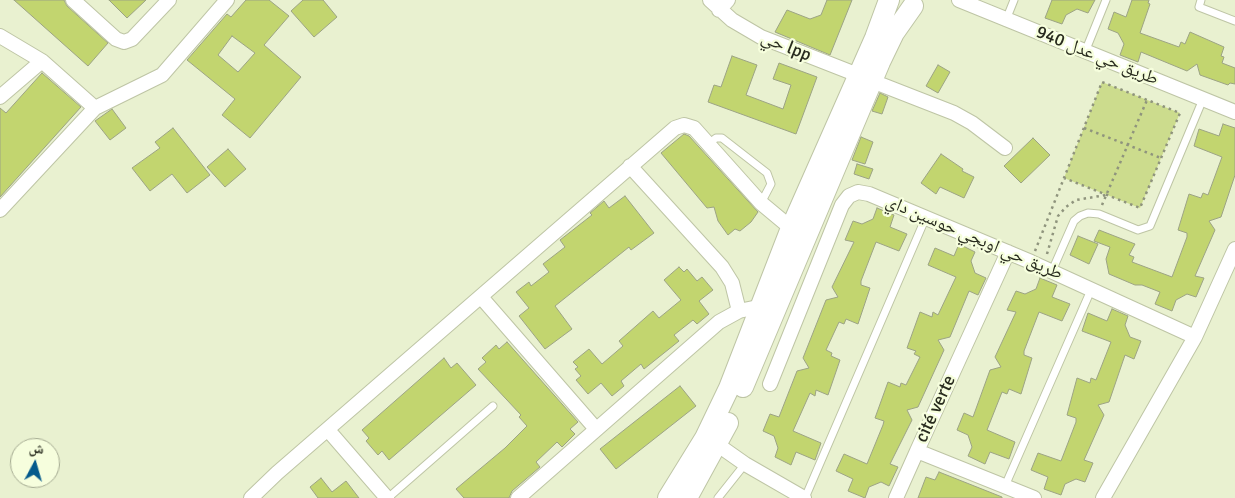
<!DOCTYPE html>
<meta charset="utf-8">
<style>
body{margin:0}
#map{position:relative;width:1235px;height:498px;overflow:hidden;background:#e9f1d0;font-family:Signika,"Noto Naskh Arabic",sans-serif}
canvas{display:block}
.north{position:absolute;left:10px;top:438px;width:50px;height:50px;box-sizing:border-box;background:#f6fedd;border:1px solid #a4aa91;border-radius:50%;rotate:6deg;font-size:14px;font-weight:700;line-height:20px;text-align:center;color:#292c1f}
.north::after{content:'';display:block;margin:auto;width:18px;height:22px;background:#045a8c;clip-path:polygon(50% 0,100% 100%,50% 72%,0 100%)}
</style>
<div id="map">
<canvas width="1235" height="498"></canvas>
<div class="north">ش</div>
</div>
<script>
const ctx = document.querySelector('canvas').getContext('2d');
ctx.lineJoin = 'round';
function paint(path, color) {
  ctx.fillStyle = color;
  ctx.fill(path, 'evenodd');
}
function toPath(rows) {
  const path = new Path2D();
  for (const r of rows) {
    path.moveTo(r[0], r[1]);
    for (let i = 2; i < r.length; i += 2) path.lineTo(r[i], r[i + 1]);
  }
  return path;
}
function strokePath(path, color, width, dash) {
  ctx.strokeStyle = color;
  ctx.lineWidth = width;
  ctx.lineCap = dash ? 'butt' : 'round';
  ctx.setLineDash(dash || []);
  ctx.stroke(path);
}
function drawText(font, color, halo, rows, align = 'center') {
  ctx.font = font + ' Signika,"Noto Naskh Arabic",sans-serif';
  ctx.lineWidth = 4.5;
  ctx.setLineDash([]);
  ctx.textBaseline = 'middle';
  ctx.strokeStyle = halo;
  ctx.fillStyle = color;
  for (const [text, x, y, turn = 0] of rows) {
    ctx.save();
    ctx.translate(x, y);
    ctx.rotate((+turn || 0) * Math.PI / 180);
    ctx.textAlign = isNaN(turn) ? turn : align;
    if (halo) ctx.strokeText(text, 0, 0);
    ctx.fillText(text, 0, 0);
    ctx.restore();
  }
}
paint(toPath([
 [1102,82,1180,113,1140,208,1064,178]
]), '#ccdc8d');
const building = toPath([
 [14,0,64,0,67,6,108,43,88,66,14,0],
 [109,0,146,0,127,18,109,0],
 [246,0,269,0,289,16,264,45,301,77,250,138,222,115,235,99,187,60,227,14,231,17,246,0],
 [232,36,255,53,238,72,218,55,232,36],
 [303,0,323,0,337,17,314,37,291,11,303,0],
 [827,0,852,0,830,55,775,32,787,10,810,19,821,15,827,0],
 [1052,0,1095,0,1088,13,1077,9,1066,15,1062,24,1045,18,1052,0],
 [1132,0,1149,0,1148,3,1150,4,1140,33,1179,47,1181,42,1185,44,1190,32,1224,47,1221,56,1224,57,1222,63,1235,68,1235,84,1230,83,1228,85,1200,75,1197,64,1187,71,1141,52,1138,62,1120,55,1124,44,1118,33,1108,29,1114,12,1126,17,1132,0],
 [732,56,757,65,746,95,783,109,791,85,773,79,779,63,817,77,796,134,708,102,714,85,721,87,732,56],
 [938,65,950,72,938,93,926,86,938,65],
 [42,73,81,107,0,197,0,108,6,113,42,73],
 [880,93,888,97,882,114,872,111,880,93],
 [112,109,126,128,110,140,95,121,112,109],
 [1223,124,1235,128,1235,175,1221,217,1209,221,1215,230,1195,276,1204,278,1196,297,1187,294,1176,300,1172,311,1155,304,1160,292,1142,285,1135,285,1109,274,1106,259,1110,247,1094,241,1099,230,1135,244,1129,255,1134,257,1132,262,1172,277,1187,237,1187,233,1178,230,1189,194,1201,198,1203,193,1208,195,1222,157,1194,146,1199,129,1219,136,1223,124],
 [173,128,210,175,187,193,172,174,150,191,132,168,160,148,155,142,173,128],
 [684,134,689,136,758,212,751,222,740,231,735,229,728,235,718,221,714,207,707,208,661,153,684,134],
 [861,137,873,142,865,164,852,160,861,137],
 [1033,138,1050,155,1021,183,1004,166,1033,138],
 [228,149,246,169,225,187,207,167,228,149],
 [941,154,963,169,962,171,974,177,964,198,940,187,936,194,921,183,941,154],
 [857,164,873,169,869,179,854,174,857,164],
 [625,196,654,233,631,250,629,247,555,306,572,329,545,349,519,316,529,308,516,292,529,282,531,286,549,272,543,264,565,247,560,240,592,215,590,213,604,201,609,208,625,196],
 [877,208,894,215,890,227,907,234,899,251,876,242,861,281,861,285,870,288,858,324,846,319,844,324,839,322,826,350,832,353,831,356,840,360,828,395,816,390,815,396,810,393,793,431,821,443,815,460,796,452,791,465,775,457,778,448,774,436,763,431,770,414,779,417,797,371,809,368,803,358,826,300,838,297,832,287,854,242,845,240,853,221,862,224,873,219,877,208],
 [1078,236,1098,244,1089,264,1070,255,1078,236],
 [959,244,975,252,971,261,975,273,986,278,978,295,969,291,950,337,938,340,944,350,918,407,907,410,912,420,890,464,898,467,889,486,881,482,869,487,865,498,848,491,853,479,836,471,844,454,867,464,883,425,884,421,875,418,888,382,900,387,901,383,906,385,920,357,914,354,916,351,907,348,920,312,932,317,933,312,938,315,956,277,928,265,935,248,954,256,959,244],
 [679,267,684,272,687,269,697,281,702,277,713,290,699,301,709,314,697,324,693,320,674,335,679,341,644,369,641,364,621,381,624,386,612,396,601,383,588,394,576,380,581,376,575,369,578,367,573,362,589,349,602,364,623,346,619,341,653,311,659,318,681,300,664,280,679,267],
 [1040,278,1057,285,1052,297,1070,304,1062,321,1039,312,1024,351,1024,355,1032,358,1021,394,1009,389,1007,394,1002,392,987,430,1015,442,1009,459,990,452,985,464,968,456,972,447,968,435,957,430,964,413,973,417,990,370,1001,367,995,357,1016,312,1007,310,1016,291,1025,294,1036,289,1040,278],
 [1112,309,1128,316,1125,325,1130,337,1141,341,1134,359,1125,355,1109,402,1098,405,1104,415,1084,460,1093,463,1085,482,1076,479,1065,484,1061,495,1044,489,1048,477,1031,470,1038,453,1061,461,1076,422,1076,418,1067,415,1077,378,1090,383,1091,378,1096,380,1111,342,1082,331,1088,313,1107,321,1112,309],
 [507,342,578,422,570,429,575,434,562,447,557,442,536,462,540,467,512,491,509,498,464,498,456,489,505,448,527,426,519,417,521,415,478,369,486,362,482,358,496,345,499,349,507,342],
 [444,358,451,368,457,363,476,385,389,460,382,451,378,455,366,441,369,438,362,430,444,358],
 [680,386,696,406,616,469,600,449,680,386],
 [939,472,1002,497,1002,498,918,498,926,477,935,480,939,472],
 [321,478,332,492,346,481,359,498,318,498,310,487,321,478]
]);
paint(building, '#c2d56f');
strokePath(building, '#9ca384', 1);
const lane = toPath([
 [1201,0,1199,7,1235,21],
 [1006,20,1014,0],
 [1085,52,1106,0],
 [708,144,716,138,722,138,767,173,771,184,761,203],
 [1052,271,1074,221,1080,216,1088,213,1099,214,1138,230,1150,226,1203,99],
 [1005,486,1091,290],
 [388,498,493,406],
 [718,498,745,464],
 [805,498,926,217]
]);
const street = toPath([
 [73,0,116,39,124,42,132,39,169,0],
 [710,0,732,20,761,37,858,75],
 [959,0,1235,112],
 [719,10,728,0],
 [0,36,42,61,95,108,162,75,227,0],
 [872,81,954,113,972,123,1005,148],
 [0,97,42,61],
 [630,166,722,267,732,283,739,311],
 [0,210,95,108],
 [1008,252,917,451,1034,498],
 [481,297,596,429],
 [770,384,842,205,849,196,858,192,869,194,1031,262,1195,337],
 [328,430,387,498],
 [718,445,745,464,804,498],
 [251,498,277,473,675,128,684,125,694,128,761,203,791,228],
 [518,498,719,322,739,311,758,307],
 [896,498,917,451],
 [1103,498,1195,337,1235,249]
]);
const secondary = toPath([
 [743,387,880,62,894,33,913,6],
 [668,498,705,438,729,388,791,228,875,38,889,0],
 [687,498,728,423]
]);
strokePath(lane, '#bec5a5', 9);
strokePath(street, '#bec5a5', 16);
strokePath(secondary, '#bec5a5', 22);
strokePath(toPath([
 [1084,128,1161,158],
 [1102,205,1147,100],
 [1035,251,1064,178,1102,82,1180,113,1140,208,1064,178],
 [1047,254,1058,216,1066,207,1076,200,1106,195]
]), '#8f947d', 2.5, [2.5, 4]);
strokePath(lane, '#fff', 7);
strokePath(street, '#fff', 14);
strokePath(secondary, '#fff', 20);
drawText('18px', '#292c1f', '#f6fedd', [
 ["حي lpp",786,47,22],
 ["طريق حي عدل 940",1097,56,22],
 ["طريق حي اوبجي حوسين داي",974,238,23],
 ["cité verte",936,409,-65]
]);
</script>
